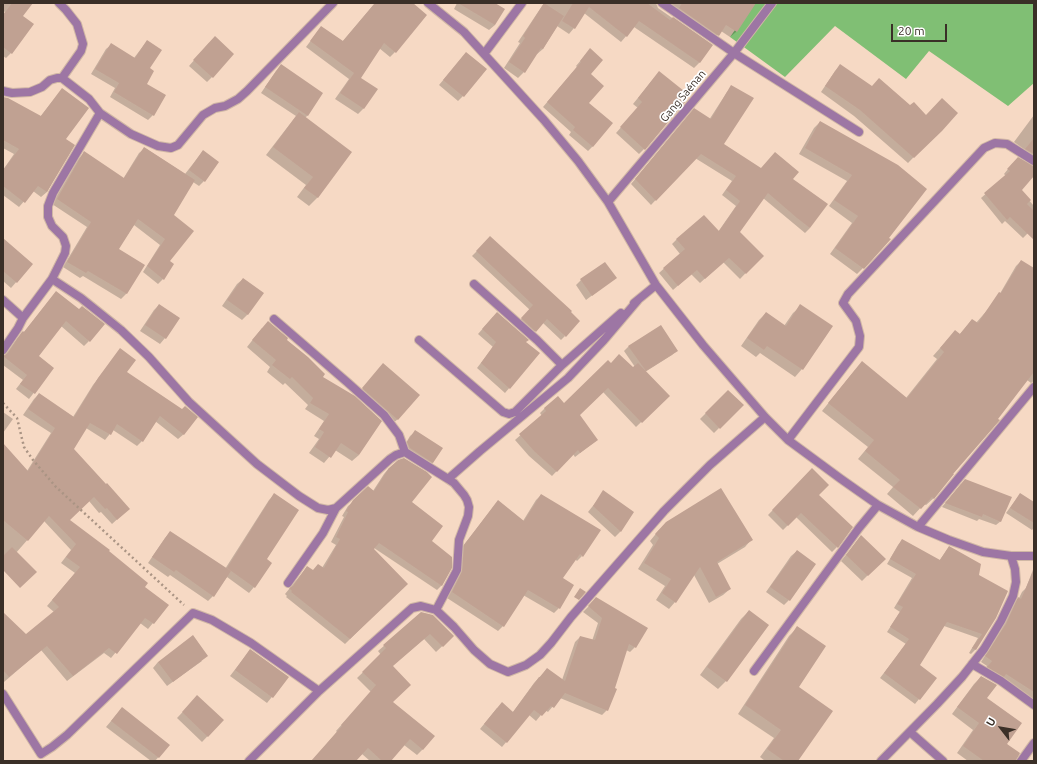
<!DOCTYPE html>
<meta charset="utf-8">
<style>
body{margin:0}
#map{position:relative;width:1037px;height:764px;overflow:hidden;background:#f6d9c4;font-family:Ubuntu,sans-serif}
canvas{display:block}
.frame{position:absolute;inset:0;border:4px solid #3a2f27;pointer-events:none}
.north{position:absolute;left:981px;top:708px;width:40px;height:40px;-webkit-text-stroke:3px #fff;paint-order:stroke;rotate:301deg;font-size:11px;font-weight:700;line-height:16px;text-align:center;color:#3a2f27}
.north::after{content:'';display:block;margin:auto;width:14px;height:18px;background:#3a2f27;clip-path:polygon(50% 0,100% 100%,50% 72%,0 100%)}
.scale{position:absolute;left:891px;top:24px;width:56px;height:18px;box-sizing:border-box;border:2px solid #3a2f27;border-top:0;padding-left:5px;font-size:12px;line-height:14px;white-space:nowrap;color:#3a2f27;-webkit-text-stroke:3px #fff;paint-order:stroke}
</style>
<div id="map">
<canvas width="1037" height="764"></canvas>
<div class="frame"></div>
<div class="north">U</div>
<div class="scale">20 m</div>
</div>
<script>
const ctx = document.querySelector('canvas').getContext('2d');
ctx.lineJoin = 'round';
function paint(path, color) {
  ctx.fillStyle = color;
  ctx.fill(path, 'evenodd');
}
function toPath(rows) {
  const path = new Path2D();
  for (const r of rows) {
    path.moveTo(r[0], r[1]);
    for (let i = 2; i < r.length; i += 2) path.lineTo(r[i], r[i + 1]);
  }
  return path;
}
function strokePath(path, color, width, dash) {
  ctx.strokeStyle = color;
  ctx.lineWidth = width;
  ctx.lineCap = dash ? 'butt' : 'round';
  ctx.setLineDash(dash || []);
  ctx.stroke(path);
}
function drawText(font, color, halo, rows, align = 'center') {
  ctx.font = font + ' Ubuntu,sans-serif';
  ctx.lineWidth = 3.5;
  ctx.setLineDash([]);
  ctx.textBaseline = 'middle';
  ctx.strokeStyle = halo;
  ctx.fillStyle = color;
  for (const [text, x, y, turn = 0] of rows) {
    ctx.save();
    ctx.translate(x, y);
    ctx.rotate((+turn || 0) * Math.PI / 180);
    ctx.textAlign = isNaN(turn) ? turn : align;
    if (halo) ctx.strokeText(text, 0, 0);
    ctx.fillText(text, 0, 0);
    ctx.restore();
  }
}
paint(toPath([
 [754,3,1034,3,1034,83,1008,106,929,51,906,79,835,26,785,77,730,37]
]), '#80bf74');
paint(toPath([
 [3,3,31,3,21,16,11,53,6,58,3,56,3,15,5,12,3,11],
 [375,3,411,3,395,52,390,57,379,48,360,78,376,89,363,109,358,114,335,99,349,79,306,47,321,27,342,42],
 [457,3,493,3,495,25,489,30,454,9],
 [544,3,746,3,752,7,736,32,730,37,721,31,713,41,659,4,656,3,658,8,711,45,699,63,694,68,634,27,621,42,584,13,574,28,569,34,557,26,543,49,537,54,536,54,524,72,518,78,504,68,520,43,518,42],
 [147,41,149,69,145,84,153,115,148,120,110,97,115,88,91,74,106,49,111,45,134,58],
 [209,43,212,77,207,82,189,66],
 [466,53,463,96,458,101,439,85],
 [586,54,589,74,587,104,593,146,588,151,569,135,571,132,543,107,577,67,576,66],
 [281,66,308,115,305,118,351,152,317,198,309,206,297,197,306,185,266,155,296,116,261,93,276,71],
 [840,66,871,87,926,116,957,113,908,163,854,116,821,92,835,71],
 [654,78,644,149,639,154,616,133,638,108,633,104],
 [732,87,723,145,761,169,775,153,791,179,810,228,805,233,763,198,738,232,762,256,740,279,723,262,700,283,691,274,673,290,659,273,680,254,672,244,677,239,718,232,736,206,722,195,732,181,695,158,651,205,631,184,690,114,709,120,727,92],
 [62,89,64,139,73,145,47,192,41,197,33,191,19,207,3,195,3,170,14,154,3,148,3,97,40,117],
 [1034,115,1034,163,1021,154,1025,150,1014,142],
 [820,122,897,166,863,268,857,274,830,254,852,223,829,206,847,181,799,154,814,128],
 [145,148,185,174,203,151,204,181,199,186,193,182,172,215,169,262,163,279,158,284,143,272,160,245,134,225,118,249,144,265,126,294,121,299,83,276,80,278,63,267,87,227,52,204,79,158,84,153,123,179,139,153],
 [1013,163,1034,167,1034,174,1020,190,1034,206,1034,227,1023,238,1005,221,1002,224,981,198,1006,176,1004,174],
 [490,238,565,336,561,340,543,323,531,335,517,323,530,310,472,256],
 [3,239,32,264,11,288,3,281],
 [1021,261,1034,269,1034,320,998,297,1016,266],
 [605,263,615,278,586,300,576,285,581,280],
 [243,279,248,314,242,320,222,306,237,284],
 [56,292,89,341,84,346,61,326,38,356,53,368,29,399,16,389,23,380,3,365,3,358,18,337,24,332],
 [159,305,179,318,165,338,160,344,140,331,154,310],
 [801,306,802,369,795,377,760,353,756,357,741,346,759,320,766,313,784,326,793,313],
 [989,308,1034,345,1034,381,1031,383,1027,380,934,498,926,505,924,504,913,516,887,494,893,487,858,459,868,447,822,411,855,370,906,398,937,359,933,356,948,339,959,335,972,320,976,323],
 [493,317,538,354,505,393,477,368,493,347,478,334],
 [661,326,676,351,672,355,645,372,668,396,636,427,603,392,579,415,597,440,575,457,573,454,552,476,529,456,515,440,542,416,540,413,545,408,564,405,611,364,633,369,635,367,624,351,628,347],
 [262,328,285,340,321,377,359,455,352,461,335,450,324,463,309,453,319,439,314,436,324,421,305,409,308,405,285,383,283,385,267,372,270,367,247,347],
 [120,350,126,372,184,434,178,439,155,421,142,441,137,446,113,430,105,440,86,428,72,450,123,514,112,524,101,512,99,513,89,501,68,520,107,552,144,587,168,605,148,629,140,623,111,658,104,653,67,681,41,650,4,682,3,614,26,635,54,612,47,606,75,573,61,563,71,550,44,521,8,562,3,555,3,444,27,471,51,433,23,415,34,399,39,394,73,417,93,385],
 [378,370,398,419,392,424,358,394],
 [728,391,742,405,714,433,700,419],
 [3,412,13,419,3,433],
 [416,431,433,463,427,468,403,448,410,436],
 [389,468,411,502,430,541,442,585,437,590,374,548,373,549,406,584,345,644,286,597,287,596,285,594,307,567,312,571,322,568,336,545,331,542,344,517,342,516,348,506,354,501,373,491,384,474],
 [812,470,817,495,837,547,832,552,796,517,783,530,768,515],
 [961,484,1001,521,996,525,979,519,977,521,942,507],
 [604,492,633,512,620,532,615,537,588,512],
 [1020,494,1034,503,1034,528,1032,530,1006,513],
 [274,495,265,559,254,587,249,593,227,577,213,596,208,601,170,575,168,577,148,563,165,538,170,532,225,569,269,500],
 [541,495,582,556,577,561,575,559,561,578,559,608,554,613,523,595,503,626,498,631,447,598,458,577,459,551,498,501,523,521,536,500],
 [659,530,751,540,745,547,717,564,730,589,723,595,709,603,694,575,675,602,669,609,656,600,665,586,638,569,653,545,650,541],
 [861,536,884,559,862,581,841,561],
 [902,540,939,561,949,547,978,576,995,618,975,650,971,654,969,653,978,638,944,626,919,665,936,678,915,704,880,678,906,644,887,632,900,612,894,608,912,578,887,564,898,545],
 [797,551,789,600,784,605,766,592,791,556],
 [1034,567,1034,706,983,672,987,666,981,662,1001,630,1013,603,1019,598,1022,592,1026,588],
 [591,604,635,647,630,652,626,650,607,710,602,715,560,698,548,712,545,710,536,721,529,715,502,747,480,729,497,708,513,712,534,683,547,669,562,680,575,642,580,637,592,641,598,623,583,612],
 [749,611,726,681,718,689,700,675,741,619],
 [422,613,453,636,436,652,424,639,392,666,392,702,423,749,417,755,404,745,389,761,370,761,362,754,355,761,312,761,337,732,336,731,371,692,357,678,381,655,378,651],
 [797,628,796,761,765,761,760,757,774,738,738,714,789,636],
 [250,650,288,677,267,703,230,676],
 [202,661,167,686,153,668,158,662],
 [981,677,986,699,1015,761,968,761,957,753,973,730,952,714,974,684],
 [192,702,223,720,202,742,177,718],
 [122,708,169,745,155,761,151,761,106,727]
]), '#0003');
paint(toPath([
 [12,3,33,3,23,16,34,24,12,54,3,47,3,15],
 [375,3,413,3,427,15,396,53,384,43,361,78,378,89,364,109,340,93,354,73,310,41,321,26,343,41],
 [458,3,495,3,505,9,495,25],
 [544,3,564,16,543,49,541,48,525,73,509,62,525,38,523,36],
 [573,3,647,3,670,20,673,17,713,45,700,63,639,21,627,37,589,7,575,29,562,21],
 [682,3,756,3,737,32,726,25,719,36,679,8],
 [215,36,234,54,213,78,193,60],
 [147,40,162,50,150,68,154,71,147,84,166,95,154,116,114,92,119,83,95,69,111,43,135,58],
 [590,48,603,60,591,74,604,86,589,103,613,123,593,147,573,130,575,127,547,102,581,62,580,61],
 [466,52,487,69,464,97,443,80],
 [281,64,323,93,308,116,265,87],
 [840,64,872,86,879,78,910,105,914,102,926,115,942,98,958,113,942,131,914,158,860,110,825,86],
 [659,71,684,91,679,98,685,102,645,150,620,127,642,102,638,98],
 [731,85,754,98,724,144,761,168,775,152,799,172,793,179,828,204,810,228,797,218,768,193,740,232,764,256,746,274,729,258,705,279,697,270,678,286,663,268,685,249,676,239,704,215,719,231,740,201,726,190,736,176,701,154,656,201,635,179,694,108,711,119],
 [62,88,89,108,66,139,75,145,47,192,38,186,25,203,3,186,3,170,19,149,3,140,3,97,8,98,41,116],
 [299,112,352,152,318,198,304,188,313,177,273,147],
 [820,121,898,165,927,189,889,238,891,239,864,269,835,248,858,216,834,200,852,175,805,148],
 [1034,138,1034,154,1025,149],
 [144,147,195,180,174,215,194,231,170,261,174,264,164,280,147,266,165,239,138,219,119,249,145,265,127,294,88,271,86,273,67,262,91,222,57,199,84,151,124,178],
 [203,150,219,162,205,182,189,170],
 [1018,157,1034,166,1034,176,1022,190,1031,200,1027,204,1034,211,1034,240,1010,217,1007,220,984,193,1010,171,1007,169],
 [490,236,572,311,571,312,580,321,566,337,547,319,536,332,521,318,533,305,476,251],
 [3,238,33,264,17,283,3,271],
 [1021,260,1034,268,1034,372,998,419,1000,420,953,474,954,474,934,499,932,497,921,509,893,487,900,480,865,451,874,440,828,403,862,361,907,398,944,352,940,348,955,330,960,334,972,319,978,323,999,292,1001,293],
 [605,262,617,278,592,296,580,279],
 [243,278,264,293,248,315,227,300],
 [56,291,79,309,82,306,105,324,90,342,66,321,39,356,54,368,35,394,20,384,27,375,3,356,8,353,21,333,23,331,24,332],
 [159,304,180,318,166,339,145,325],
 [800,304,833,326,803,370,767,346,764,350,747,338,766,312,786,326],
 [497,312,529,340,526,342,540,353,510,389,481,363,496,342,482,329],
 [268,321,288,338,287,340,308,357,325,374,323,377,355,396,382,421,359,455,341,443,331,458,315,447,324,432,319,429,329,414,310,403,313,398,292,377,290,379,272,365,276,360,252,340],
 [661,325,678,351,646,371,628,346],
 [120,348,136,360,127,372,182,409,185,406,198,417,184,435,160,416,143,442,117,424,111,435,90,423,74,449,106,484,107,483,130,509,117,520,107,508,105,509,94,497,70,520,110,550,109,551,148,583,145,587,169,605,154,624,145,618,117,654,109,648,73,676,47,646,9,677,3,670,3,612,26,634,59,607,52,600,80,567,66,557,76,544,49,516,28,541,3,520,3,443,28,471,55,428,28,409,39,393,74,417,98,378],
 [619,354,633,367,638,363,670,396,642,423,608,388,580,415,598,440,580,453,578,450,557,472,534,451,519,434,546,411,544,408,558,396,564,403,608,360,611,363],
 [383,363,420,395,398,420,362,388],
 [728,390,744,405,720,429,705,413],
 [415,430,443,448,433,463,410,448,407,442],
 [404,458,427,472,432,477,412,502,443,526,432,541,452,557,452,568,442,586,379,543,374,549,408,584,350,639,291,592,292,591,289,588,293,586,307,566,313,570,318,564,324,568,340,539,336,537,348,512,346,511,353,500,368,486,374,491,389,468,398,460],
 [812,468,829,485,819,495,853,527,838,548,801,513,788,526,772,510],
 [965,479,1012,497,1001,522,983,514,982,517,945,503],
 [721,488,753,540,717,562,731,589,716,597,700,567,676,603,662,593,671,579,644,563,659,538,655,534,666,522],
 [603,490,634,512,621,532,593,506],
 [274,493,299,510,267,559,272,563,255,588,227,568],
 [1020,493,1034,502,1034,523,1010,508],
 [541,494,601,530,583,557,580,554,563,578,574,585,560,609,528,590,504,627,452,592,462,571,464,545,498,500,524,521],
 [170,531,231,571,214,597,176,570,174,572,152,557],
 [861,535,886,559,868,576,846,555],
 [902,539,940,560,949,546,981,564,979,575,1008,591,996,618,976,650,972,648,982,634,947,622,920,665,937,678,920,700,884,673,909,639,890,627,903,607,897,604,916,574,890,559],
 [12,547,37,572,20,588,3,570,3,556],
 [797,550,816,564,790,601,770,587],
 [1034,569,1034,692,1006,674,1004,677,987,667,992,661,985,656,1006,624,1018,597,1021,599],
 [580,588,586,592,579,600,574,597],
 [596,597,648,628,636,648,629,644,615,688,617,689,608,711,565,693,554,708,551,706,542,716,534,710,507,743,484,724,502,702,513,712,539,677,540,677,547,668,565,681,580,636,595,640,602,618,588,606],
 [749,610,769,625,727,682,707,667],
 [421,612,433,615,454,636,443,647,430,634,393,666,411,685,393,702,435,736,423,750,410,739,391,761,382,761,368,748,356,761,311,761,342,726,341,725,376,685,362,672,386,648,383,645],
 [797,626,826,646,799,687,833,711,798,761,784,761,767,749,781,730,745,705],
 [193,635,208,656,173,682,158,662],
 [250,649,289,677,273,698,235,670],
 [981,676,997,685,987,698,1022,723,1007,744,1020,753,1016,761,984,761,963,746,979,723,957,707],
 [197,695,224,720,208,737,182,712],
 [122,707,170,745,159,758,111,721]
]), '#c0a192');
const minor = toPath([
 [59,3,66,10,77,24,83,44,81,51,62,78],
 [428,3,464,32,544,120,578,161,608,202,656,285,703,345,765,417,788,440,841,479,878,505,918,527,949,540,983,552,1011,556,1034,556],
 [662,3,734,53,859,132],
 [484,54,522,3],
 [3,91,12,93,30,92,42,87,50,80,57,78,62,78,89,99,100,113,131,134,158,146,171,148,178,145,203,115,215,108,225,106,238,99,247,91,333,3],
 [608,202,734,53,772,3],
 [52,279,81,298,121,330,149,357,189,402,257,464,299,496,318,508,328,510,336,508,390,459,396,455,405,452],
 [474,284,537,340,562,365,621,313],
 [3,300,23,318],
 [634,303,656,285],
 [274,319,347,382,384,415,399,435,405,452,448,479],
 [419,340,503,412,509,414,515,412,562,365],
 [3,350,18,328,23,318,52,279,65,253,66,246,63,237,52,226,48,217,48,206,53,193,100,113],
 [788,440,859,347,860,336,856,321,843,303,848,294,984,148,995,143,1007,144,1034,161],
 [918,527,1034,387],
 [288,583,323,533,336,508],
 [436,610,457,570,459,540,468,516,469,507,467,500,464,495,454,483,448,479,480,451,568,378,604,340,638,300],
 [972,664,1001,681,1034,705],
 [754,671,859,528,878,505],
 [3,694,41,754,52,747,67,735,193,613,212,620,251,643,319,691],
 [910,732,943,761],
 [249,761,319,691,412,608,421,606,436,610,454,627,474,650,490,664,508,672,526,665,540,655,551,643,571,617,664,511,710,465,765,417],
 [881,761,937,704,962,677,984,649,1001,621,1013,596,1016,582,1015,569,1011,556],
 [1021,761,1034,743]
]);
strokePath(minor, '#d0b7a5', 10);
strokePath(toPath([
 [3,403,17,418,24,447,33,460,56,487,184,605]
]), '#aa9484', 2.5, [2, 3]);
strokePath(minor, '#9d76a4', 8);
drawText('11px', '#3a2f27', '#fff', [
 ["Gang Saénan",683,96,-50]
]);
</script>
